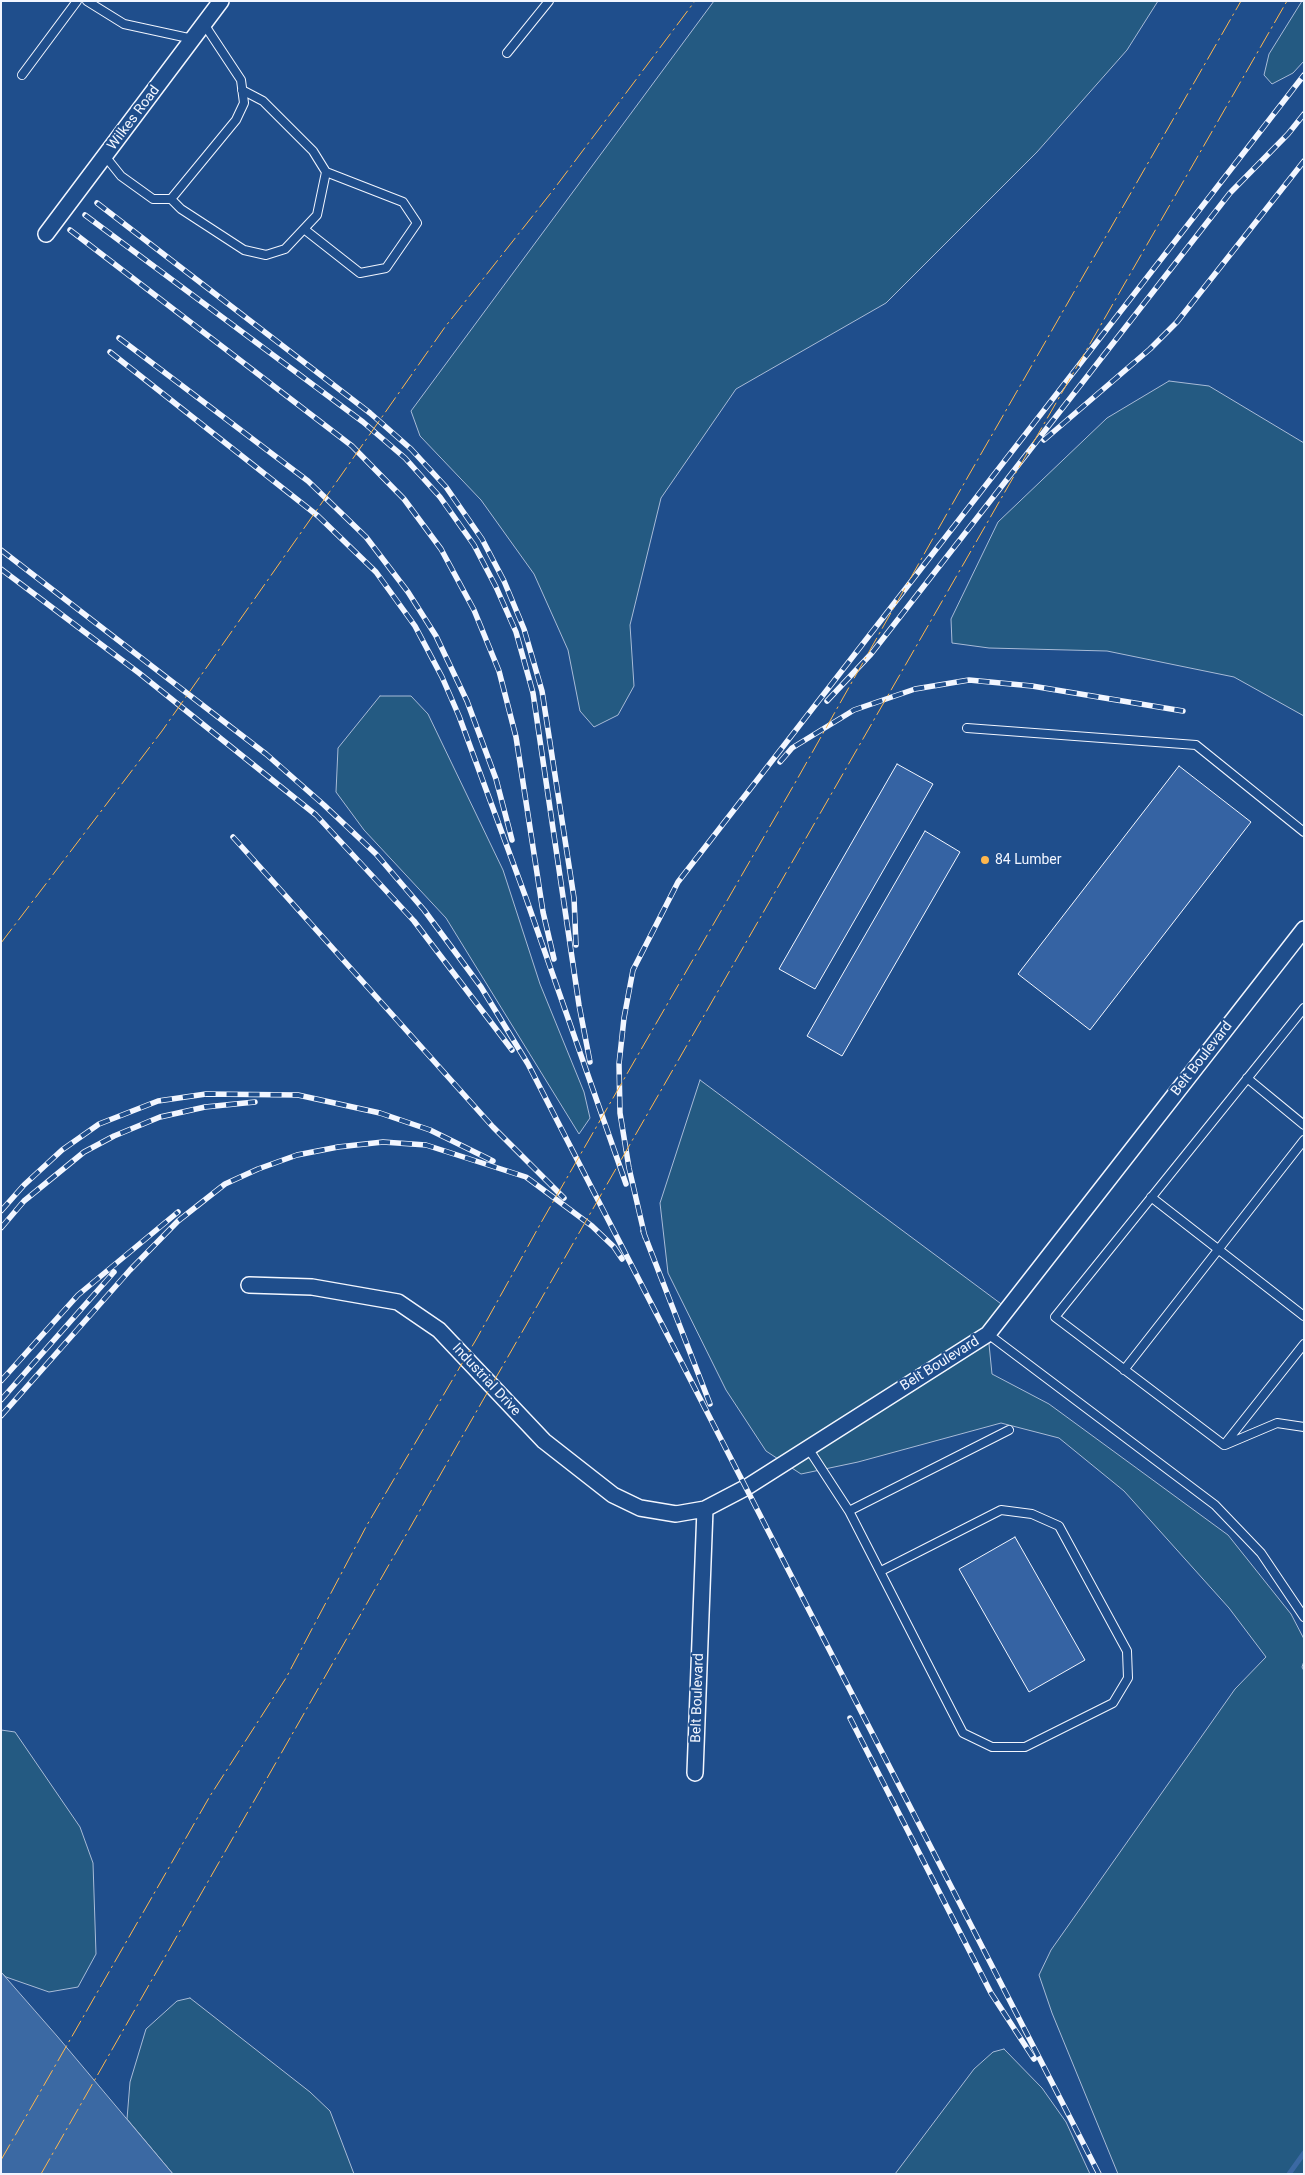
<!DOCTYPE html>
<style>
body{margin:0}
#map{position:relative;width:1305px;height:2175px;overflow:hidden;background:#1f4e8c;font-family:Roboto,sans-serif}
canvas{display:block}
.frame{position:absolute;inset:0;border:2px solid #f2f6ff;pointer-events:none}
</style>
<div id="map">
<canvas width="1305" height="2175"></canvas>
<div class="frame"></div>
</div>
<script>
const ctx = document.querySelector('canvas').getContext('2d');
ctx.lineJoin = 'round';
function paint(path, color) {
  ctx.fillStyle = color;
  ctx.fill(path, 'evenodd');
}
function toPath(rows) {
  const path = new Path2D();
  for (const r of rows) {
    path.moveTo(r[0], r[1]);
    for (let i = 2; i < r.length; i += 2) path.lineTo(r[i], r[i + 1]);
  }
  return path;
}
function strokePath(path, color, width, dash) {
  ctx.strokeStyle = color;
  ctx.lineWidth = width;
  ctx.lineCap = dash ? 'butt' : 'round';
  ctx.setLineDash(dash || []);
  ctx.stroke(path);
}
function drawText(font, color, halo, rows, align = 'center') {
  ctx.font = font + ' Roboto,sans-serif';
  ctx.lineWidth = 4;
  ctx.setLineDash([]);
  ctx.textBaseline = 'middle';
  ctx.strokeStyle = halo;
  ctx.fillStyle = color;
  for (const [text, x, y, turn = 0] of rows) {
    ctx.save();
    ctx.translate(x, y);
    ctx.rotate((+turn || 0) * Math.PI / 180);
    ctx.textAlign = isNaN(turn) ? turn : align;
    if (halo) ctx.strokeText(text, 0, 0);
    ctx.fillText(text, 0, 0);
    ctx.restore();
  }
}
const green = toPath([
 [714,1,1158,1,1127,50,1037,152,886,303,736,389,661,498,630,625,634,686,618,715,594,727,580,711,568,650,534,574,481,500,420,436,411,411,714,1],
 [1302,1,1304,1,1304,61,1293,73,1272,84,1264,75,1269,54,1302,1],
 [1169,381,1209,386,1304,443,1304,716,1234,677,1107,651,989,648,952,643,951,619,998,522,1107,418,1169,381],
 [380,696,411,696,428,714,503,870,540,984,584,1092,590,1118,579,1134,446,918,364,830,336,792,338,748,380,696],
 [700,1080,1008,1309,988,1334,992,1374,1049,1404,1228,1535,1291,1614,1304,1639,1304,1661,1302,1667,1304,1671,1304,2174,1118,2174,1052,2013,1039,1975,1051,1950,1235,1689,1266,1657,1229,1608,1124,1491,1059,1438,1001,1423,858,1462,801,1474,766,1451,726,1390,668,1273,660,1203,700,1080],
 [1,1730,15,1732,80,1827,93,1863,96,1954,78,1987,49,1992,6,1977,1,1972,1,1730],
 [190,1998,310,2092,330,2111,354,2174,173,2174,127,2119,130,2082,146,2029,177,2001,190,1998],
 [1004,2049,1042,2088,1066,2122,1090,2174,895,2174,974,2069,993,2052,1004,2049]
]);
paint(green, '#245a82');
strokePath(green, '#a8bbd7', 1);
const water = toPath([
 [1,1972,57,2036,173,2174,1,2174,1,1972]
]);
paint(water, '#3b69a3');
strokePath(water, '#a8bbd7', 1);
strokePath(toPath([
 [1289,2174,1304,2153]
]), '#3b69a3', 5);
const building = toPath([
 [897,764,933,784,815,989,779,969,897,764],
 [1179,766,1251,822,1090,1030,1018,974,1179,766],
 [925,831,960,852,842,1056,807,1036,925,831],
 [1015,1537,1085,1660,1029,1692,959,1569,1015,1537]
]);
paint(building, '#3563a3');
strokePath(building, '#f2f6ff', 1);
const lane = toPath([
 [87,1,124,24,193,39],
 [507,53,549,1],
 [22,75,77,1],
 [105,156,121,176,153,199,171,199,236,120,244,103,241,80,204,24],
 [171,199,181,209,244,250,266,255,285,249,317,215,326,172,313,151,263,101,242,90],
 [304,229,360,273,386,268,417,223,403,202,326,172],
 [967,728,1196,745,1304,832],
 [1304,1008,1055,1317,1224,1445,1304,1344],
 [1247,1078,1304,1125],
 [1151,1197,1304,1316],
 [988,1334,1215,1505,1261,1553,1304,1617],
 [1124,1370,1304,1140],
 [1225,1445,1277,1423,1304,1427],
 [808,1448,849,1511,963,1733,992,1747,1025,1747,1113,1703,1128,1678,1127,1651,1059,1526,1032,1514,1001,1510,881,1571],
 [849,1511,1009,1430]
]);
const street = toPath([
 [46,234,221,1],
 [249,1285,312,1287,398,1302,439,1330,544,1441,613,1495,640,1508,676,1514,705,1509],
 [695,1773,705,1509,747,1487,988,1334,1304,929]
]);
strokePath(lane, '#f2f6ff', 10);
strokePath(street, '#f2f6ff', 18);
strokePath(lane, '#1f4e8c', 8);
strokePath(street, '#1f4e8c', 15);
const rail = toPath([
 [97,203,370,413,411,449,446,487,482,539,504,581,524,629,542,691,574,898,576,945],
 [85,215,363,422,405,458,440,497,474,545,496,587,516,632,533,693,579,1005,590,1062],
 [70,230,352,446,404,499,441,549,474,610,499,671,516,737,543,912,554,959],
 [119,338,308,481,366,537,408,592,436,636,467,701,496,779,512,840],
 [110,352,318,516,376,572,415,626,442,677,459,716,526,898,626,1184],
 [1044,440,1150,349,1177,322,1304,161],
 [1,550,266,754,324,805,376,854,424,910,481,987,528,1064,1099,2174],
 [1,569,139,673,316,815,414,921,512,1050],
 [827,701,871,654,1230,193,1288,134,1304,114],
 [780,762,792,748,854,710,915,689,969,680,1032,686,1183,711],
 [233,837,493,1127,564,1198],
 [1,1211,24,1185,62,1150,99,1124,158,1101,206,1094,298,1095,380,1113,430,1130,493,1161],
 [1,1228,24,1201,84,1152,114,1136,160,1117,205,1107,255,1102],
 [643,1231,710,1404],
 [645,1237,629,1168,620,1113,619,1064,624,1018,633,970,678,882,1304,75],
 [1,1381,78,1295,178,1212],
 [1,1400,114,1272],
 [1,1416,130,1270,178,1221,225,1184,258,1169,297,1155,338,1147,383,1142,426,1145,526,1177,592,1226,614,1247,622,1259],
 [850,1718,991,1993,1034,2059]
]);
strokePath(rail, '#f2f6ff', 5.5);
strokePath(rail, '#1f4e8c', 4, [11]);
strokePath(toPath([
 [1,943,162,731,445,327,554,189,695,1],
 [1,2160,210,1796,286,1678,367,1525,477,1338,542,1221,795,783,958,494,1241,1],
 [41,2174,471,1421,1287,1]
]), '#ffb74d', 1, [18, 4, 2.5, 4]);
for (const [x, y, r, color] of [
 [985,860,5,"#ffb74d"]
]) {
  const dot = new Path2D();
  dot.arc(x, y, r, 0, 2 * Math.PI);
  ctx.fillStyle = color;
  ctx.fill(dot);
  strokePath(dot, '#1f4e8c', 2);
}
drawText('14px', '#f2f6ff', '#1f4e8c', [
 ["Wilkes Road",134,118,-53],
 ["Belt Boulevard",1202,1059,-52],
 ["Belt Boulevard",940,1364,-32],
 ["Industrial Drive",486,1380,47],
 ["Belt Boulevard",698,1698,-88]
]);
drawText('14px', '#f2f6ff', '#1f4e8c', [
 ["84 Lumber",995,860]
], 'left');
</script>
